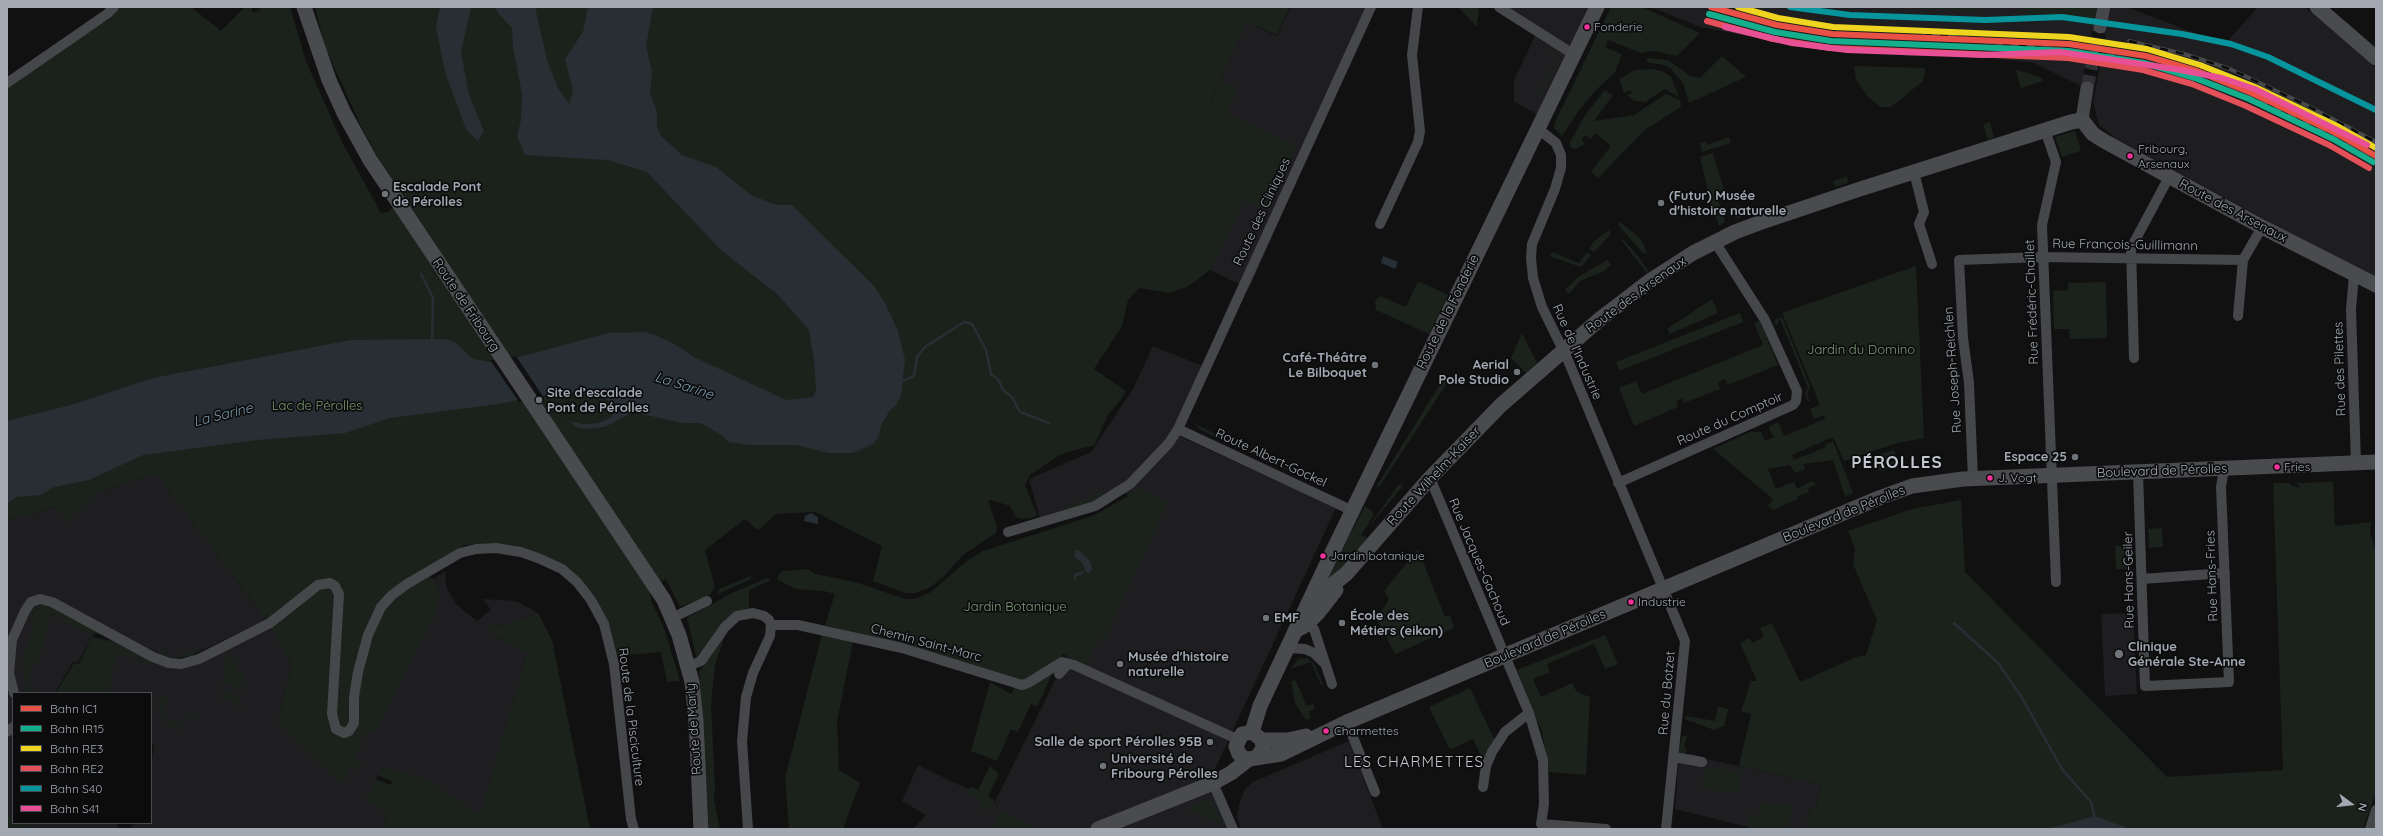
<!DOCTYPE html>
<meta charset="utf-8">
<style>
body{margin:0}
#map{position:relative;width:2383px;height:836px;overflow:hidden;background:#111112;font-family:Quicksand,sans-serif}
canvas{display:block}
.frame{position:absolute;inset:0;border:8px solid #a2a9b3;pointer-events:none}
.legend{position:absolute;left:12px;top:692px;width:140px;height:132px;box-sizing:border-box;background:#0c0c0d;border:1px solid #484b4f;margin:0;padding:5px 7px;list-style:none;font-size:12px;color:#a2a9b3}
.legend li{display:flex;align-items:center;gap:8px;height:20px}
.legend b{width:20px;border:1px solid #484b4f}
.north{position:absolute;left:2331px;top:784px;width:40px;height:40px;-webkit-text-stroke:3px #0c0c0d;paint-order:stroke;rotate:105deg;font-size:11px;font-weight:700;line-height:16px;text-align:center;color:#a2a9b3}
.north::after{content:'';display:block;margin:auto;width:14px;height:18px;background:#a2a9b3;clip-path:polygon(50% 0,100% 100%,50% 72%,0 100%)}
</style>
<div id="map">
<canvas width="2383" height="836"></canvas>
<div class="frame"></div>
<ul class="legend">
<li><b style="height:5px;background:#e95146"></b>Bahn IC1</li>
<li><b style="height:5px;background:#15ae8d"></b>Bahn IR15</li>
<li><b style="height:5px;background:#efd51f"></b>Bahn RE3</li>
<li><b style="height:5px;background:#e4505a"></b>Bahn RE2</li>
<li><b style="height:5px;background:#06949d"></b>Bahn S40</li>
<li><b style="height:5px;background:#e85096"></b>Bahn S41</li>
</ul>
<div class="north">N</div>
</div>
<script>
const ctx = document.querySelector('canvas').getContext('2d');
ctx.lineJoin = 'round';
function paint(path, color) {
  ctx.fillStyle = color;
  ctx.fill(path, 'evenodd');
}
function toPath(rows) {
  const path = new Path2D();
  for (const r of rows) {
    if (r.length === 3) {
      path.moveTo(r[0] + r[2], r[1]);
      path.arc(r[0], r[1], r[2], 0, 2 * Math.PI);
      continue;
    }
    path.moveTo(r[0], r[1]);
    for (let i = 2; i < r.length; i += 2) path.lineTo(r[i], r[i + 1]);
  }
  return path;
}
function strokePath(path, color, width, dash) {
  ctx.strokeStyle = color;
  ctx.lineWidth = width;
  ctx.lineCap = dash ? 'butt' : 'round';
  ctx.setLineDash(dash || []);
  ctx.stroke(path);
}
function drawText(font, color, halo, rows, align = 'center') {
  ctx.font = font + ' Quicksand,sans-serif';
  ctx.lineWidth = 3.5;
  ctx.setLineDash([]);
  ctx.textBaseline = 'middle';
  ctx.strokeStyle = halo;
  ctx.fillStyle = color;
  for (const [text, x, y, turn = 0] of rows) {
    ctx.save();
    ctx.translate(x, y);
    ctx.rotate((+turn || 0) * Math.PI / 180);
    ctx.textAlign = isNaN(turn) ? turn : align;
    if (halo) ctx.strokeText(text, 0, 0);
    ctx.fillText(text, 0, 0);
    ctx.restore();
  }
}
paint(toPath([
 [1290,7,1374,7,1249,289,1210,270,1244,201,1209,105,1247,22,1277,36],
 [1493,7,1589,7,1537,114,1514,102,1514,80,1536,34],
 [1651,7,2097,7,2081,86,2034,63,1985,57,1904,56,1902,49,1856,51,1764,39,1700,27],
 [2111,7,2126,7,2225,44,2258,7,2305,7,2376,68,2376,280,2117,139,2099,125,2093,102],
 [1153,346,1210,369,1179,436,1336,508,1213,773,1230,829,913,829,926,815,902,801,918,765,995,802,1143,502,1123,484,1106,495,1040,518,1029,479,1091,452,1133,389],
 [157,474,266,620,190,656,170,659,99,625,78,662,73,662,55,693,13,693,13,818,7,815,7,520,57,507,66,522,101,491],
 [445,571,446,586,456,604,477,621,491,610,483,599,516,601,538,613,504,626,492,625,488,632,527,653,480,816,429,781,384,768,375,779,388,814,382,829,130,829,134,823,151,823,151,767,154,745,151,744,151,693,57,693,79,665,94,639,167,666,197,663,271,628,292,663,277,722,359,770,355,759,361,745,360,741,439,590,434,579],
 [2133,613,2137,694,2105,696,2101,614],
 [1349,741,1383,829,1241,829,1237,817,1240,801,1245,789,1253,782],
 [1679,753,1697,755,1697,757,1821,784,1816,809,1810,808,1806,829,1756,829,1675,809],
 [23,823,117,823,118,829,34,829]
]), '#1e1e20');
paint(toPath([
 [120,7,191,7,221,31,245,7,252,7,252,12,260,11,259,7,290,7,306,61,342,142,381,213,388,212,401,200,363,130,325,47,315,7,1289,7,1277,35,1247,22,1209,105,1296,146,1268,207,1244,202,1210,270,1187,287,1169,293,1139,288,1128,300,1122,326,1094,369,1126,391,1120,401,1108,415,1094,446,1082,448,1060,455,1030,475,1025,485,1037,515,1035,517,1021,519,1016,517,1010,506,991,500,988,501,997,526,996,533,963,555,943,577,929,588,915,593,906,593,873,581,882,546,815,512,776,514,758,530,745,519,705,550,715,587,710,595,680,607,666,579,650,589,651,600,665,631,680,681,667,682,661,652,617,656,610,626,596,597,569,569,529,549,513,545,495,543,465,545,417,574,422,581,428,577,434,579,439,590,437,610,375,733,364,733,360,741,362,745,355,758,362,763,359,770,351,766,342,784,277,722,292,663,266,620,264,617,261,618,261,613,157,474,101,491,66,522,56,507,7,520,7,87,85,33,110,19],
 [747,270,767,280,800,319,777,294],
 [611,417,605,427,573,425,572,421,583,424,598,423],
 [1458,7,1479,7,1477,27],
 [1611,7,1642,7,1700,33,1677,56,1654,51,1641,53,1608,40,1605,47,1622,54,1615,72,1595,91,1580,109,1562,136,1554,128,1555,122],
 [1904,7,1982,7,1979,11],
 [2024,7,2096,7,2092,27,2073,19,2071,25,2060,21,2025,19,2027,8],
 [1547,46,1554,52,1556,62,1539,98,1537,97,1554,61,1554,56,1546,48],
 [1722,56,1746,77,1689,103,1683,83,1671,69,1664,65,1646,62,1648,58,1668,60,1690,76,1700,78],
 [1854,66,1925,68,1925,72,1923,81,1891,107,1880,107,1867,96,1856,79],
 [1652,69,1662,71,1671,77,1679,97,1665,89,1645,102,1634,101,1627,95,1632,93,1630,90,1624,93,1619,79,1635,70],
 [2018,70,2042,78,2043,81,2021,88,2016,71],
 [1221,81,1238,88,1227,113,1210,105],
 [1605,90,1613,95,1594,121,1634,115,1666,94,1680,100,1681,107,1645,130,1598,178,1591,172,1611,146,1596,133,1591,139,1585,135,1582,139,1585,144,1575,149,1570,147,1570,142,1586,114],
 [1990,122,1994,137,1988,140,1983,124],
 [2075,131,2081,151,2062,157,2055,137],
 [1729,137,1731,143,1702,152,1700,143,1706,141,1707,145],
 [1713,153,1724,190,1716,193,1725,222,1719,226,1712,207,1700,157],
 [1847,176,1848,183,1835,187,1833,181],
 [1738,212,6],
 [1620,222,1641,239,1648,254,1642,252,1618,225],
 [1609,230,1611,234,1594,252,1589,249,1593,242],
 [1623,239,1637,255,1649,272,1647,273,1621,240],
 [1552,252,1579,263,1587,252,1591,255,1581,267,1549,256],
 [1607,260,1611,265,1604,271,1580,281,1569,294,1565,290,1578,277],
 [1916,266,1924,438,1897,443,1844,461,1833,437,1792,455,1794,460,1826,447,1825,445,1833,441,1853,493,1845,496,1833,460,1803,464,1805,469,1795,473,1790,465,1768,469,1776,489,1794,482,1797,489,1812,481,1817,484,1808,488,1809,492,1797,497,1798,499,1773,510,1768,506,1773,499,1713,449,1750,432,1761,432,1765,441,1774,437,1769,429,1770,426,1778,422,1784,436,1825,419,1824,415,1814,419,1810,409,1820,405,1782,313],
 [1418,281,1448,295,1429,334,1376,310,1375,301,1380,296,1406,307],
 [2106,282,2107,338,2070,339,2069,329,2054,329,2053,291,2068,290,2068,283],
 [1712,299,1718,313,1670,334,1667,329],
 [1740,313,1743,322,1619,371,1616,362],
 [1782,317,1810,386,1807,395,1809,401,1808,402,1805,395,1808,387,1780,319,1776,326,1774,320],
 [1760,321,1778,365,1728,385,1725,379,1718,382,1720,389,1684,403,1682,398,1676,401,1678,407,1634,426,1619,388,1636,381,1642,394,1763,345,1754,323],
 [1522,333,1537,363,1526,373,1511,358],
 [1444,378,1449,380,1380,486,1376,487],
 [1195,424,1335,492,1201,430],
 [1894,450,1896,455,1877,461,1876,455],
 [1897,460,1899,466,1880,471,1878,466],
 [2333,482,2335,526,2371,522,2370,533,2376,552,2376,792,2363,829,2130,829,2126,827,2055,827,2037,829,1806,829,1810,808,1816,809,1821,784,1739,766,1751,714,1741,711,1751,681,1757,681,1740,643,1750,638,1752,643,1764,637,1760,628,1772,623,1800,682,1856,657,1866,655,1877,620,1853,564,1855,549,1848,531,1912,509,1961,500,1965,572,2167,777,2283,770,2273,483,2290,483,2290,485,2299,488,2300,486,2296,483],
 [1399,484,1403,486,1368,528,1386,502],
 [1139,488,1168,502,1105,639,1100,637,1086,665,1063,654,1056,664,1028,679,1021,680,913,647,825,625,835,594,824,591,796,589,778,580,778,575,783,571,808,569,816,574,855,582,905,599,916,599,931,592,968,560,983,551,1095,515,1128,496,1126,492,1128,490,1133,492],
 [1101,492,1103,498,1066,511,1065,507],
 [1365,506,1373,512,1373,516,1361,535,1367,538,1326,586,1324,586,1350,530,1352,531],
 [2162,528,2163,547,2149,548,2148,529],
 [2115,546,2130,546,2131,569,2116,569],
 [1418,549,1445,617,1450,615,1454,628,1395,654,1377,619,1389,599,1384,591],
 [750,576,751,579,718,594,719,589],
 [767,578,771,580,749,590,749,608,745,609,697,660,687,618,730,594],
 [38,606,48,606,101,634,85,632,51,613,38,664,31,663,29,686,34,688,34,693,22,693,26,692,22,660,35,621,28,618],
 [538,613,552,640,590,829,382,829,388,814,366,799,375,779,391,785,392,782,378,775,384,768,404,772,429,781,480,815,527,653,488,632,492,625,504,626],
 [727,630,715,665,711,704,715,788,714,800,720,829,709,829,699,672],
 [822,634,853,641,837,722,839,770,860,783,843,829,789,829,785,778],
 [1605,635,1618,664,1605,669,1594,644,1547,664,1550,672,1533,679,1541,697,1572,683,1577,692,1590,697,1586,775,1549,772,1542,732,1517,670],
 [92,637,116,642,152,662,154,665,142,663,142,659,116,653,109,693,56,693,74,663,79,664],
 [158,646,163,649,161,652,167,656,177,656,202,647,190,655,178,658,165,656,159,653],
 [225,650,231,660,237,657,236,667,244,676,240,682,248,690,238,689,225,682],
 [1307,658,1314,663,1323,684,1321,685,1311,662,1290,669,1298,659],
 [1053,672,1037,707,1031,704,1018,732,1011,729,997,761,971,751,990,682,1011,694,1016,686],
 [1294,677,1307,706,1313,704,1315,709,1309,711,1311,718,1306,720,1295,703,1291,681,1294,681],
 [222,686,245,706,245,708,221,697,224,692,220,689],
 [1470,688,1497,745,1486,766,1473,739,1450,750,1429,707],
 [160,695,169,697,161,711,158,706],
 [1718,706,1728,709,1724,726,1714,730,1685,719,1686,716,1715,721],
 [188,714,197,715,202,718,188,717,177,730,160,717,161,715,179,724],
 [1687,735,1684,748,1687,749,1686,754,1679,753,1682,736],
 [990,766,999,774,988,797,994,800,988,812,978,807,981,800,967,793,970,787,978,790],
 [1705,767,1741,771,1739,793,1702,789],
 [1206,800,1212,801,1222,824,1185,809],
 [1761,802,1793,805,1788,829,1756,829,1747,827,1751,813,1760,815],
 [1000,811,1038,829,992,829],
 [7,815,13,818,13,823,23,823,34,829,7,829]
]), '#1b221c');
paint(toPath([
 [440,7,471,7,461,52,469,95,484,131,478,141,466,129,445,72,436,27],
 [496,7,535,7,547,60,558,88,569,104,573,91,565,59,583,32,588,7,653,7,646,46,652,72,650,93,657,112,657,127,661,136,682,155,716,167,751,195,776,205,792,205,874,286,885,303,898,331,905,360,901,395,896,405,890,410,881,425,879,436,873,444,853,453,828,453,797,445,749,445,729,442,720,434,700,423,682,423,633,412,605,427,583,429,573,425,571,421,583,424,598,423,611,417,618,406,598,395,556,393,498,404,390,418,345,433,257,440,143,455,89,480,54,487,40,495,17,497,7,504,7,421,71,405,153,378,351,340,446,339,456,343,473,359,496,363,609,333,647,332,671,342,694,357,786,400,813,397,816,391,814,360,809,330,777,294,722,251,647,172,608,160,525,155,517,136,521,120,522,94,513,47,512,28,497,12],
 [1383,256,1398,262,1395,269,1381,263],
 [811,513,818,517,818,524,804,521,805,516],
 [1078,550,1090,561,1092,569,1089,573,1086,572,1082,562,1075,557,1075,551],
 [2095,816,2130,829,2037,829,2055,827]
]), '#272f34');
paint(toPath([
 [516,356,544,398,519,402,490,360,501,360]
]), '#111112');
strokePath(toPath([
 [421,274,433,298,432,340],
 [903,381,914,376,917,357,925,347,964,322,972,324,986,350,991,374,998,379,1003,390,1012,397,1020,412,1049,423],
 [1075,578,1076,575,1083,572],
 [1954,623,1998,663,2021,696,2062,769,2091,802,2095,819]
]), '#272f34', 2.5);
strokePath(toPath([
 [2087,88,2100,27]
]), '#2e2f32', 13, [13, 6]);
strokePath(toPath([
 [1499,7,1573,54],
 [7,83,107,14,114,7],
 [1537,128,1556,143,1561,155,1561,168,1555,189,1532,244,1531,258,1533,278,1542,307,1567,358,1685,641,1666,829],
 [2045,130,2056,162,2042,225,2056,582],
 [1914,172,1924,212,1919,224,1932,264],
 [1380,224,1418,142,1420,131,1412,55,1418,7],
 [2354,275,2351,309,2356,463],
 [2238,316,2243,260,2262,227],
 [2134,358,2131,248,2169,177],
 [1178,429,1353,511],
 [2138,472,2145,686,2229,682,2221,487,2224,469],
 [1430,478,1529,713,1543,760,1544,804,1541,824,1606,829],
 [1973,479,1969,383,1963,338,1959,260,2042,257,2243,260],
 [1618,483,1793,405,1796,401,1797,391,1765,320,1715,242],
 [1008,532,1095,506,1130,484,1169,443,1178,429,1371,7],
 [2142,579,2225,573],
 [672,618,707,601],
 [1303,620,1314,629,1332,684],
 [771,625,798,625,902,648,1022,685,1028,683,1062,662,1074,665,1237,739],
 [1288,648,1305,649,1314,653,1323,662],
 [689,666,701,661,725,627,737,616,753,613,764,616,769,620,771,625,770,636,753,673,746,697,742,741,748,829],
 [1059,674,1067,665],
 [14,693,9,673,12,640,25,611,31,602,40,599,52,602,153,657,169,663,181,664,199,659,270,623,318,585,330,583,335,586,339,594,332,714,336,729,344,733,349,731,354,723,354,697,358,672,368,635,381,607,392,595,407,584,460,553,476,549,496,548,521,552,538,558,562,569,577,582,591,600,604,624,614,664,631,819,634,829],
 [1347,722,1375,792],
 [7,732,13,727],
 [1674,757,1702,762],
 [1213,783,1233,829],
 [1483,787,1486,766,1492,752,1505,732,1529,713],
 [2370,829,2376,810]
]), '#46474a', 10);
strokePath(toPath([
 [2100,27,2104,7],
 [2082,120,2087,88]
]), '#46474a', 13);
strokePath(toPath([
 [304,7,329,80,344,113,370,160,664,600,679,635,692,682,696,721,701,829],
 [2317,7,2376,58],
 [1308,604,1346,574,1430,478,1501,405,1600,319,1651,280,1693,253,1735,232,1759,223,1857,190,2071,122,2082,120,2093,134,2104,141,2262,227,2376,285],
 [1297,630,1306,625,1318,613,1336,590],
 [1252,732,1260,706,1329,559,1597,7],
 [1262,740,1288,740,1306,736],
 [1257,757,1263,749,1262,740,1252,732,1242,734,1236,746,1239,754,1244,758,1249,759,1281,754,1347,722,1879,498,1912,486,1963,479,2376,462],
 [1098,829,1213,783,1231,773,1249,759]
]), '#4a4b4e', 15);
const rail = toPath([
 [1924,33,2022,46,2099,53,2173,69,2231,90,2275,108,2330,135,2376,162],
 [2129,41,2184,54,2230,69,2306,105,2376,142]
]);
strokePath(rail, '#46484a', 4);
strokePath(rail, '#0c0c0d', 2.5, [8]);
strokePath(toPath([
 [1711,7,1777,25,1832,34,2069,44,2146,56,2197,71,2252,93,2336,133,2376,156]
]), '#e95146', 6);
strokePath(toPath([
 [1709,14,1775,32,1831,41,2068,51,2144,63,2195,78,2249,99,2333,139,2373,162]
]), '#15ae8d', 6);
strokePath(toPath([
 [1738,7,1778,18,1833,27,2069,37,2147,49,2200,65,2255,87,2339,127,2376,148]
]), '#efd51f', 6);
strokePath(toPath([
 [1707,21,1773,39,1830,48,2068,58,2143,70,2192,84,2246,106,2329,145,2369,168]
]), '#e4505a', 6);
strokePath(toPath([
 [1790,7,1850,15,1985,20,2062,17,2182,34,2231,44,2268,57,2376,110]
]), '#06949d', 6);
strokePath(toPath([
 [1725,27,1792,43,1847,50,1984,55,2060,52,2175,69,2222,78,2255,89,2367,145]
]), '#e85096', 6);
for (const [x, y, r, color] of [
 [1587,27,3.5,"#ef339a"],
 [2130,156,3.5,"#ef339a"],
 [385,194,4,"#6f747b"],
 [1661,203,4,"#6f747b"],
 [1375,365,4,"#6f747b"],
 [1517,372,4,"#6f747b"],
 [539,400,4,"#6f747b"],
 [2075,457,4,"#6f747b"],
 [2277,467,3.5,"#ef339a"],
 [1990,478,3.5,"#ef339a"],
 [1323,556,3.5,"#ef339a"],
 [1631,602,3.5,"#ef339a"],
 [1266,618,4,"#6f747b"],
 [1342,623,4,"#6f747b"],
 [2119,654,5,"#6f747b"],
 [1120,664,4,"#6f747b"],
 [1326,731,3.5,"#ef339a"],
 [1210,742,4,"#6f747b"],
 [1103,766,4,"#6f747b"]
]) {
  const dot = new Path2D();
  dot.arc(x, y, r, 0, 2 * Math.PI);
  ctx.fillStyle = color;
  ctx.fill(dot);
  strokePath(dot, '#0c0c0d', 1.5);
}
drawText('12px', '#a2a9b3', '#0c0c0d', [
 ["Fonderie",1594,27],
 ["Fribourg,",2138,149],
 ["Arsenaux",2138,164],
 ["Fries",2284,467],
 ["J. Vogt",1998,478],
 ["Jardin botanique",1330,556],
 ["Industrie",1638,602],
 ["Charmettes",1334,731]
], 'left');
drawText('bold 13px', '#a2a9b3', '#0c0c0d', [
 ["Escalade Pont",393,187],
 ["de Pérolles",393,202],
 ["(Futur) Musée",1669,196],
 ["d'histoire naturelle",1669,211],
 ["Café-Théâtre",1367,358,"right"],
 ["Le Bilboquet",1367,373,"right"],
 ["Aerial",1509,365,"right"],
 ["Pole Studio",1509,380,"right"],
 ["Site d’escalade",547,393],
 ["Pont de Pérolles",547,408],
 ["Espace 25",2067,457,"right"],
 ["École des",1350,616],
 ["Métiers (eikon)",1350,631],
 ["EMF",1274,618],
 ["Clinique",2128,647],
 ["Générale Ste-Anne",2128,662],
 ["Musée d'histoire",1128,657],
 ["naturelle",1128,672],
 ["Salle de sport Pérolles 95B",1202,742,"right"],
 ["Université de",1111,759],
 ["Fribourg Pérolles",1111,774]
], 'left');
drawText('13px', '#a2a9b3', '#0c0c0d', [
 ["Route des Arsenaux",2233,211,28],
 ["Route des Cliniques",1262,212,-65],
 ["Rue François-Guillimann",2125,245,1],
 ["Route des Arsenaux",1636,295,-36],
 ["Rue Frédéric-Chaillet",2032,302,-92],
 ["Route de Fribourg",466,305,56],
 ["Route de la Fonderie",1448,312,-64],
 ["Rue de l'Industrie",1577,352,66],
 ["Rue des Pilettes",2340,369,-92],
 ["Rue Joseph-Reichlen",1953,370,-94],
 ["Route du Comptoir",1730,419,-24],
 ["Route Albert-Gockel",1271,458,25],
 ["Boulevard de Pérolles",2162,471,-2],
 ["Route Wilhelm-Kaiser",1434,476,-47],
 ["Boulevard de Pérolles",1844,514,-22],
 ["Rue Jacques-Gachoud",1479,562,67],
 ["Rue Hans-Fries",2212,576,-92],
 ["Rue Hans-Geiler",2129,580,-91],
 ["Boulevard de Pérolles",1545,639,-23],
 ["Chemin Saint-Marc",926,643,15],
 ["Rue du Botzet",1667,693,-85],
 ["Route de la Pisciculture",631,717,83],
 ["Route de Marly",694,729,-94]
]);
drawText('13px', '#7b9e79', '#0c0c0d', [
 ["Jardin du Domino",1861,350],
 ["Lac de Pérolles",317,406],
 ["Jardin Botanique",1015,607]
]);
drawText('italic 14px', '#799aae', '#0c0c0d', [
 ["La Sarine",684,386,18],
 ["La Sarine",223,415,-14]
]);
ctx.letterSpacing = '1px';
drawText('15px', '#c3c7cf', '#0c0c0d', [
 ["LES CHARMETTES",1414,762]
]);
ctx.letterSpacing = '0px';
ctx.letterSpacing = '1px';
drawText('bold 17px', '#c3c7cf', '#0c0c0d', [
 ["PÉROLLES",1897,463]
]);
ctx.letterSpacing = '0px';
</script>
